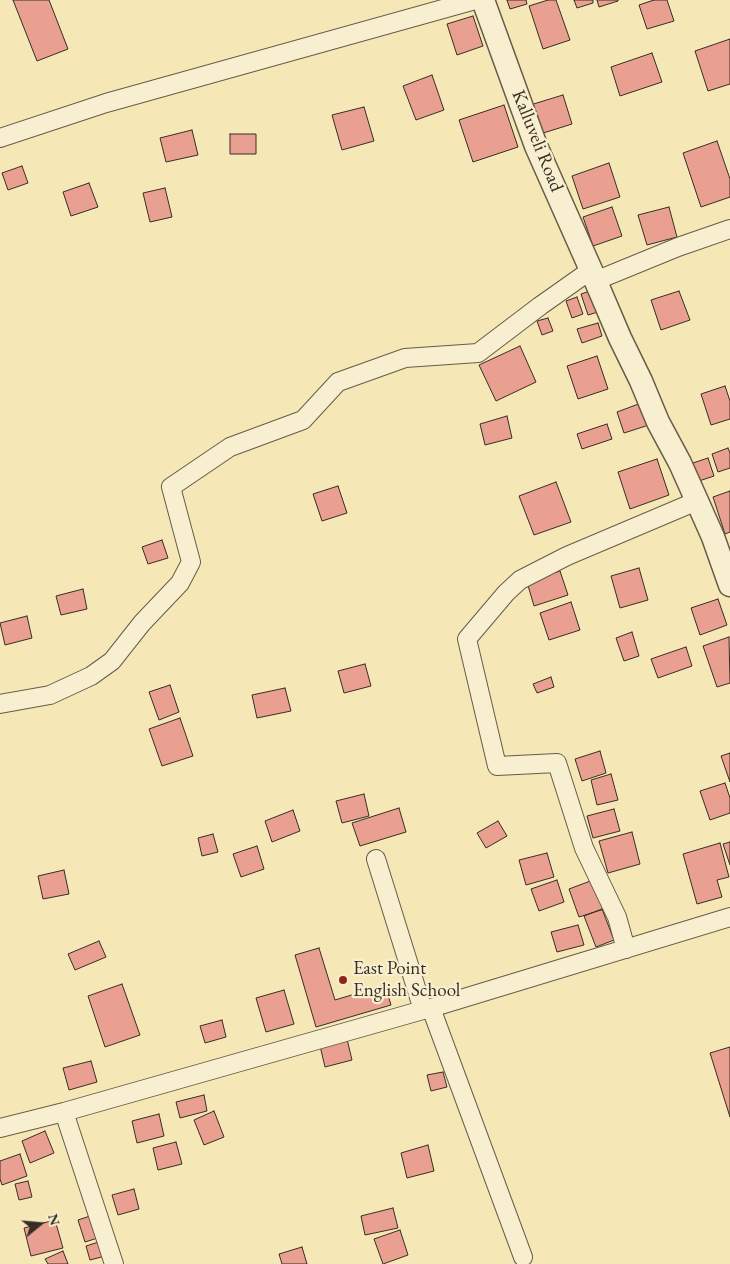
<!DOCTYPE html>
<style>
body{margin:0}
#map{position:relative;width:730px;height:1264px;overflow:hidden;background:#f5e7b6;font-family:"EB Garamond",serif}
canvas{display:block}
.north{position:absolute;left:15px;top:1199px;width:50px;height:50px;-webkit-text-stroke:4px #f8efd0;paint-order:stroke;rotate:73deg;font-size:14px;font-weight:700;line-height:20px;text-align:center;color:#362e24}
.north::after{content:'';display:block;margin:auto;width:18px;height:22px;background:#362e24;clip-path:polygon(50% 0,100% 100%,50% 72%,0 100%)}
</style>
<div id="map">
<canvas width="730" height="1264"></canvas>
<div class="north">N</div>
</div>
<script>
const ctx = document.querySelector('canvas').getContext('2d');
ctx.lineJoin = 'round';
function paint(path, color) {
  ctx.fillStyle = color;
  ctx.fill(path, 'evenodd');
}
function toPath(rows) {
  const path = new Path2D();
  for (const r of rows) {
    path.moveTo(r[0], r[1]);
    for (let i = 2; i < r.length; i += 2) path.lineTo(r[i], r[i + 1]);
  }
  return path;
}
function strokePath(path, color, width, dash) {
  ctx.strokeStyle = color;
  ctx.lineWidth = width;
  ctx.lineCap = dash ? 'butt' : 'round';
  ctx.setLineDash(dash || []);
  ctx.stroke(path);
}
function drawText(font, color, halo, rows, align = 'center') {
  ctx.font = font + ' "EB Garamond",serif';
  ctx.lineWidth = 4.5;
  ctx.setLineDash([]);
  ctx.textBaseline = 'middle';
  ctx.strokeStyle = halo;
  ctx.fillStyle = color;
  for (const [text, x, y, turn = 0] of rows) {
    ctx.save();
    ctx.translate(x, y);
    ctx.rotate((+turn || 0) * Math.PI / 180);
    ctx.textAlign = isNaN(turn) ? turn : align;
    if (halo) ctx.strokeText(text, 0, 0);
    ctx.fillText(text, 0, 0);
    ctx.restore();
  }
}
const building = toPath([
 [13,0,49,0,68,49,37,61,13,0],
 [507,0,526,0,527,4,510,9,507,0],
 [548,0,556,0,570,40,543,49,529,6,548,0],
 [574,0,593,0,593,3,577,8,574,0],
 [597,0,618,0,618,1,599,7,597,0],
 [654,0,667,0,674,21,647,29,639,5,654,0],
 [473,16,483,46,457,55,447,24,473,16],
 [730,39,730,84,708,91,695,51,730,39],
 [652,53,662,82,620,96,611,67,652,53],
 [432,75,444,110,416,120,403,86,432,75],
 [563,95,572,124,537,135,527,106,563,95],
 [504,105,518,147,473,162,459,120,504,105],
 [364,107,374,141,342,150,332,115,364,107],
 [192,130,198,155,166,162,160,138,192,130],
 [230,134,256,134,256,154,230,154,230,134],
 [717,141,730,179,730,197,701,207,683,153,717,141],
 [609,163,620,197,583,209,572,176,609,163],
 [22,166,28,183,8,190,2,173,22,166],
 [89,183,98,207,71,216,63,192,89,183],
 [165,188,172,217,150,222,143,193,165,188],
 [612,207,622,236,593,246,583,217,612,207],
 [669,207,677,237,647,245,638,215,669,207],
 [590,291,598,312,588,315,581,294,590,291],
 [679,291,690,320,661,330,651,300,679,291],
 [577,297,583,314,572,318,566,301,577,297],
 [548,318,553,331,542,335,537,321,548,318],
 [598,323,602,336,582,343,577,329,598,323],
 [520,346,536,382,496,401,479,365,520,346],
 [597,356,608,389,578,399,567,366,597,356],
 [725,386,730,401,730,419,711,425,701,394,725,386],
 [644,402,652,424,624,433,617,412,644,402],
 [507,416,512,438,485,445,480,424,507,416],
 [607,424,612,439,582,449,577,434,607,424],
 [728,448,730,453,730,468,718,472,712,454,728,448],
 [708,458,714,476,696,482,690,464,708,458],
 [657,459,669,495,630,509,618,472,657,459],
 [556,482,571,522,534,535,519,496,556,482],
 [338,486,347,513,322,521,313,494,338,486],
 [730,491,730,532,725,534,713,497,730,491],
 [162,540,168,558,148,564,142,547,162,540],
 [639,568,648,600,620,608,611,576,639,568],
 [560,571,568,595,534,606,527,582,560,571],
 [83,589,87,609,61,615,56,596,83,589],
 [718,599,727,625,700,635,691,608,718,599],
 [571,602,580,630,549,640,540,613,571,602],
 [27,616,32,638,5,645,0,623,27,616],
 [632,632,639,656,624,661,616,638,632,632],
 [729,637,730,683,717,687,703,646,729,637],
 [686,647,692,666,658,678,651,659,686,647],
 [365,664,371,686,344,693,338,671,365,664],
 [551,677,554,687,537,693,533,684,551,677],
 [170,685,179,712,159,720,149,692,170,685],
 [285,688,291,711,257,718,252,695,285,688],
 [180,718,193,756,162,766,149,729,180,718],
 [600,751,606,773,582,781,575,759,600,751],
 [730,753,730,782,721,756,730,753],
 [611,774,618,800,597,805,591,780,611,774],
 [725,783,730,798,730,813,710,820,700,791,725,783],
 [364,794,369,816,342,823,336,801,364,794],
 [399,808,406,832,360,846,352,823,399,808],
 [614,809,620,831,593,838,587,816,614,809],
 [293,810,300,831,272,842,265,821,293,810],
 [498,821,507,836,486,848,477,833,498,821],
 [632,832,640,864,608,873,599,841,632,832],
 [213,834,218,852,202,856,198,838,213,834],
 [730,842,730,865,723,844,730,842],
 [720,843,729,877,717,880,722,897,697,904,683,854,720,843],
 [257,846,264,869,241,877,233,854,257,846],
 [547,853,554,877,526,885,519,860,547,853],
 [64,870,69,894,43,899,38,876,64,870],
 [557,880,564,902,539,911,531,889,557,880],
 [593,880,604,909,579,917,569,889,593,880],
 [602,909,614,940,596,947,584,916,602,909],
 [578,925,584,945,557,952,551,932,578,925],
 [99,941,106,957,75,970,68,954,99,941],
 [319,948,335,1000,385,985,391,1005,316,1027,295,955,319,948],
 [122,984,140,1035,105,1047,88,996,122,984],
 [284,990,294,1024,266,1032,256,998,284,990],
 [222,1020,226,1037,205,1043,200,1026,222,1020],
 [347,1039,352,1060,325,1067,320,1046,347,1039],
 [730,1047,730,1117,710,1053,730,1047],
 [91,1061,97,1082,69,1090,63,1068,91,1061],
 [443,1072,447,1087,431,1091,427,1075,443,1072],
 [204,1095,207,1111,180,1118,176,1102,204,1095],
 [214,1111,224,1137,204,1145,194,1120,214,1111],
 [159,1114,164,1136,137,1143,132,1121,159,1114],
 [45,1131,54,1153,30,1163,22,1141,45,1131],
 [176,1142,182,1164,158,1170,153,1148,176,1142],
 [428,1145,434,1171,407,1178,401,1153,428,1145],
 [20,1154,27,1176,2,1185,0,1179,0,1161,20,1154],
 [28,1181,32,1197,19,1200,15,1184,28,1181],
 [134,1189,139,1209,118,1215,112,1195,134,1189],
 [393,1208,398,1228,365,1235,361,1216,393,1208],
 [96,1214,104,1236,85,1242,78,1220,96,1214],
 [55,1220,63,1248,31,1256,24,1228,55,1220],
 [400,1230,408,1255,383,1264,374,1239,400,1230],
 [105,1240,109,1255,90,1260,86,1246,105,1240],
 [302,1247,307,1264,282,1264,279,1254,302,1247],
 [63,1251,68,1264,48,1264,45,1259,63,1251]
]);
paint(building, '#eaa090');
strokePath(building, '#362e24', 1);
const minor = toPath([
 [0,138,106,103,475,0],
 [595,281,678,247,730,229],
 [0,704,50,695,91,676,112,661,142,623,180,583,191,562,171,487,230,447,303,420,338,382,405,358,478,353,540,306,591,270],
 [376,859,423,1010,431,1008,523,1257],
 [626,949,617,917,584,848,557,763,497,766,467,639,506,593,520,580,567,556,697,501],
 [431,1008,730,917],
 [64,1112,114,1264],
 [0,1128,64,1112,423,1010]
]);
const tertiary = toPath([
 [483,0,536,146,591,270,620,338,641,381,658,422,680,463,697,501,713,537,730,585]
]);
strokePath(minor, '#665c48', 20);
strokePath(tertiary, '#665c48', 25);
strokePath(minor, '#f8efd0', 18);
strokePath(tertiary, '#f8efd0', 22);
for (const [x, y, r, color] of [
 [343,980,5,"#8f2418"]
]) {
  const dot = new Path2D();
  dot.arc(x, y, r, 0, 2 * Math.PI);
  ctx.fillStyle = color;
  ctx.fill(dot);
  strokePath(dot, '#f8efd0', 2);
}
drawText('19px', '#362e24', '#f8efd0', [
 ["Kalluveli Road",537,141,68]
]);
drawText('19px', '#362e24', '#f8efd0', [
 ["East Point",353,969],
 ["English School",353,991]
], 'left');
</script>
